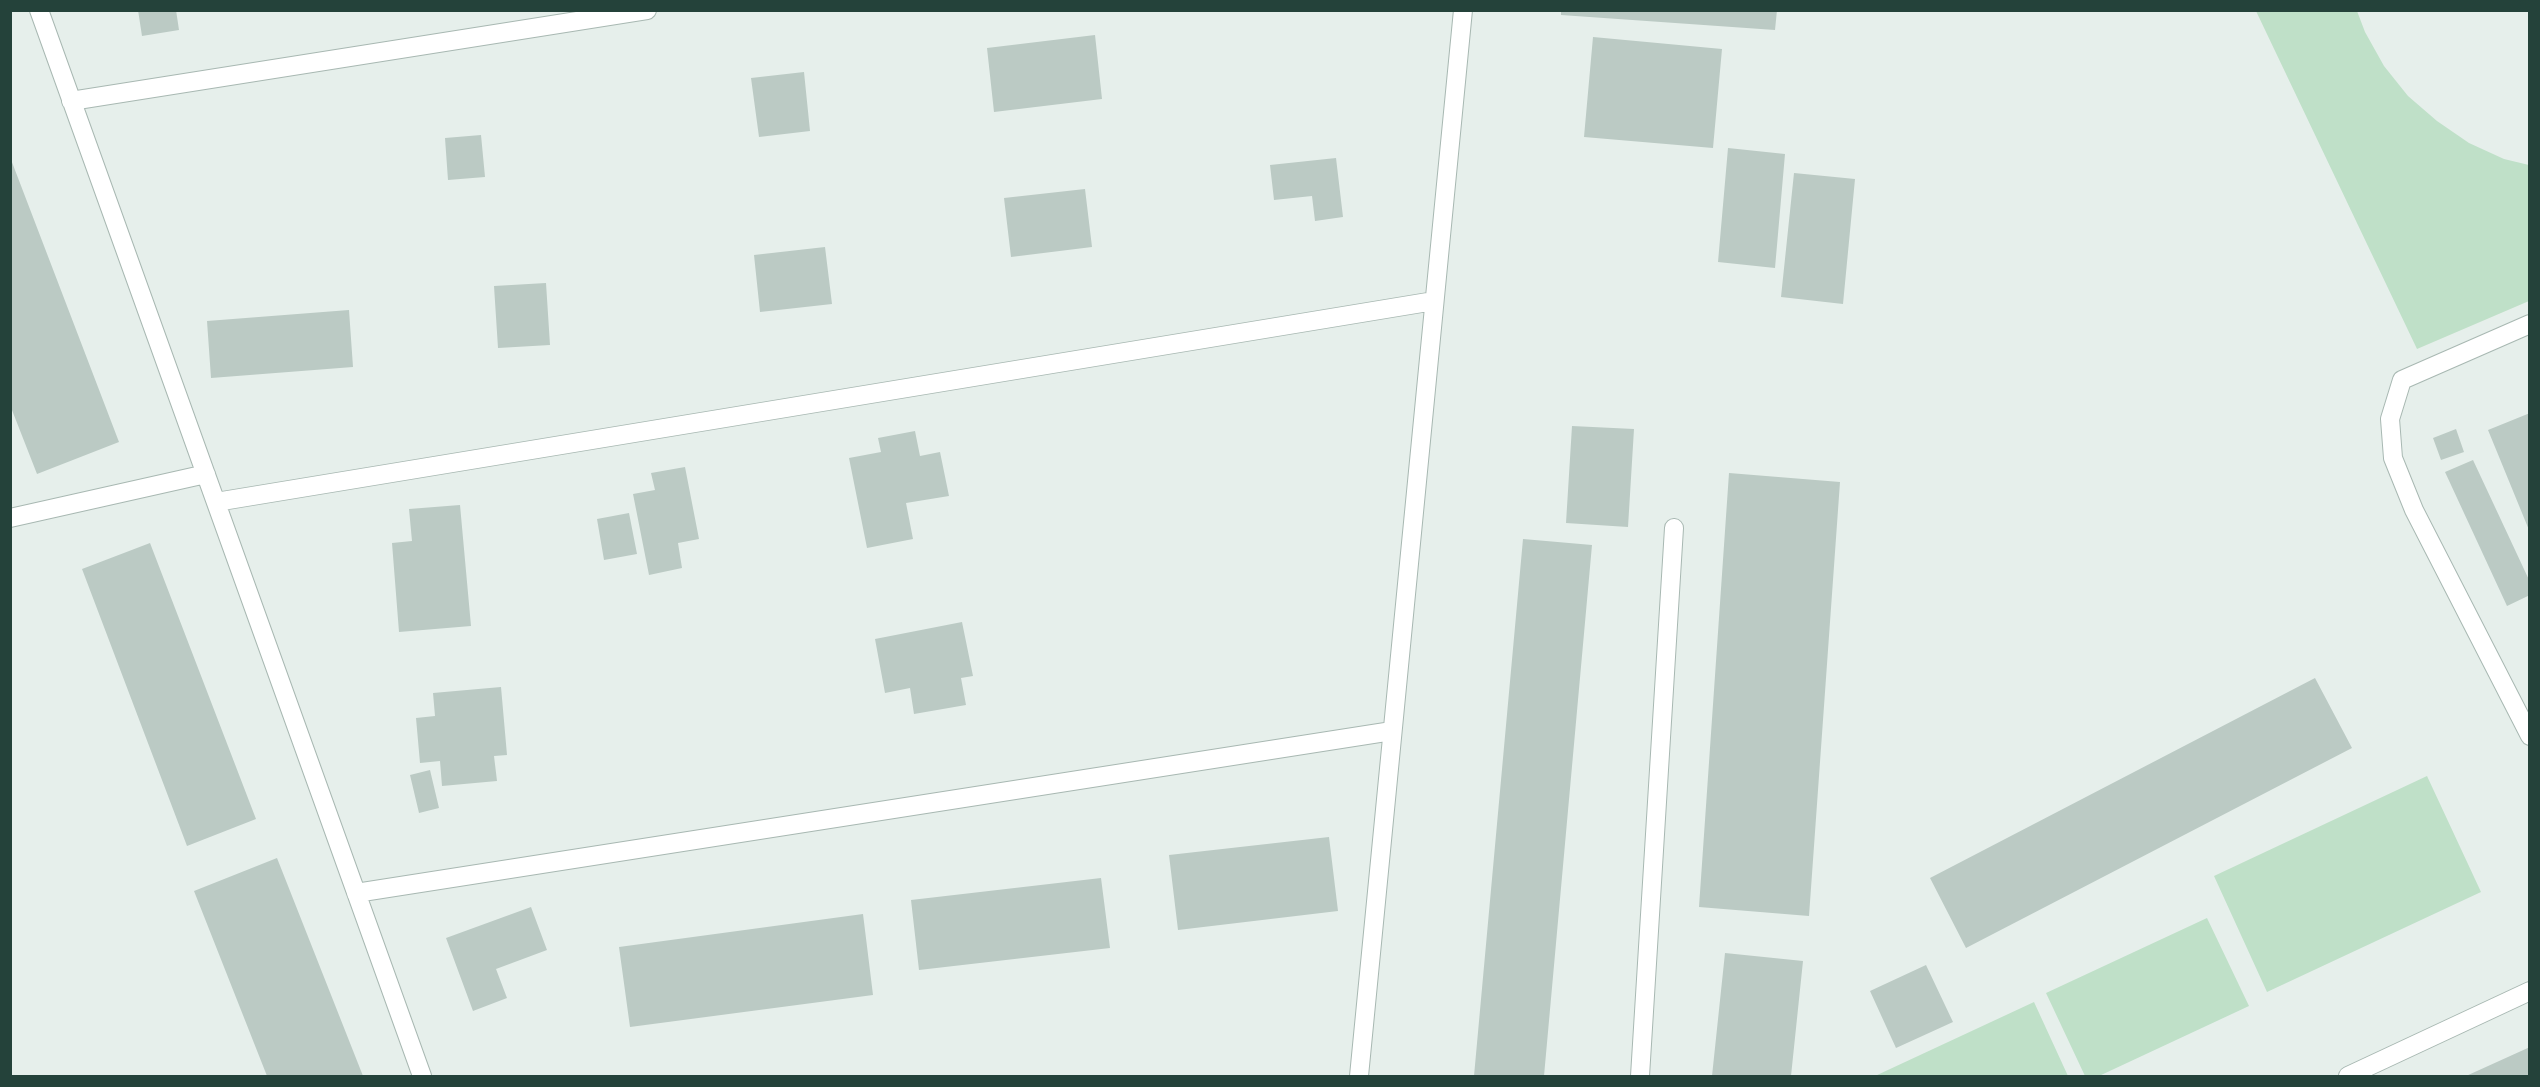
<!DOCTYPE html>
<style>
body{margin:0}
#map{position:relative;width:2540px;height:1087px;overflow:hidden;background:#e6efeb;font-family:Karla,sans-serif}
canvas{display:block}
.frame{position:absolute;inset:0;border:12px solid #24423a;pointer-events:none}
</style>
<div id="map">
<canvas width="2540" height="1087"></canvas>
<div class="frame"></div>
</div>
<script>
const ctx = document.querySelector('canvas').getContext('2d');
ctx.lineJoin = 'round';
function paint(path, color) {
  ctx.fillStyle = color;
  ctx.fill(path, 'evenodd');
}
function toPath(rows) {
  const path = new Path2D();
  for (const r of rows) {
    path.moveTo(r[0], r[1]);
    for (let i = 2; i < r.length; i += 2) path.lineTo(r[i], r[i + 1]);
  }
  return path;
}
function strokePath(path, color, width, dash) {
  ctx.strokeStyle = color;
  ctx.lineWidth = width;
  ctx.lineCap = dash ? 'butt' : 'round';
  ctx.setLineDash(dash || []);
  ctx.stroke(path);
}
paint(toPath([
 [2256,11,2357,11,2365,32,2384,66,2408,96,2437,121,2469,143,2504,159,2529,165,2529,301,2417,349],
 [2427,776,2481,892,2267,992,2214,876],
 [2207,918,2249,1006,2099,1076,2085,1076,2046,993],
 [2034,1002,2068,1076,1875,1076]
]), '#bfe0c8');
paint(toPath([
 [138,10,176,10,179,30,142,36],
 [1561,10,1777,10,1775,30,1561,15],
 [1095,35,1102,99,994,112,987,48],
 [1593,37,1722,49,1713,148,1584,137],
 [804,72,810,131,759,137,751,78],
 [481,135,485,177,448,180,445,138],
 [1728,148,1785,154,1775,268,1718,262],
 [10,157,119,442,37,474,10,405],
 [1336,158,1343,217,1315,221,1312,196,1274,200,1270,165],
 [1794,173,1855,179,1843,304,1781,297],
 [1085,189,1092,247,1011,257,1004,198],
 [825,247,832,304,760,312,754,255],
 [546,283,550,345,498,348,494,286],
 [349,310,353,367,211,378,207,321],
 [2530,413,2530,530,2529,530,2488,430],
 [1572,426,1634,429,1628,527,1566,523],
 [2456,429,2464,452,2441,460,2433,438],
 [915,431,920,456,940,452,949,496,906,503,913,539,867,548,849,458,881,452,878,438],
 [2473,460,2530,582,2530,595,2507,606,2445,472],
 [685,467,699,539,678,543,682,568,649,575,633,494,655,490,651,473],
 [1729,473,1840,482,1809,916,1699,907],
 [460,505,471,626,399,632,392,543,412,541,409,509],
 [629,513,637,554,604,560,597,519],
 [1523,539,1592,545,1544,1076,1474,1076],
 [150,543,256,819,187,846,82,569],
 [962,622,973,676,961,678,966,705,914,714,910,688,885,693,875,639],
 [2315,678,2352,748,1966,948,1930,878],
 [501,687,507,755,494,756,497,781,442,786,440,761,420,763,416,718,435,716,433,693],
 [430,770,439,808,419,813,410,775],
 [1329,837,1338,911,1178,930,1169,855],
 [277,858,363,1076,267,1076,194,891],
 [1101,878,1110,948,919,970,911,900],
 [531,907,547,950,496,969,507,998,473,1011,446,938],
 [863,914,873,995,630,1027,619,947],
 [1725,953,1803,961,1791,1076,1712,1076],
 [1926,965,1953,1022,1896,1048,1870,991],
 [2530,1047,2530,1076,2466,1076]
]), '#bbcac4');
const lane = toPath([
 [39,10,422,1076],
 [71,101,647,10],
 [2530,324,2402,380,2390,419,2393,458,2414,510,2530,736],
 [216,502,1434,301],
 [10,518,206,474],
 [356,893,1392,731],
 [1359,1076,1463,10],
 [1640,1076,1674,528],
 [2348,1076,2530,991]
]);
strokePath(lane, '#a8b8b2', 20);
strokePath(lane, '#fff', 18);
</script>
